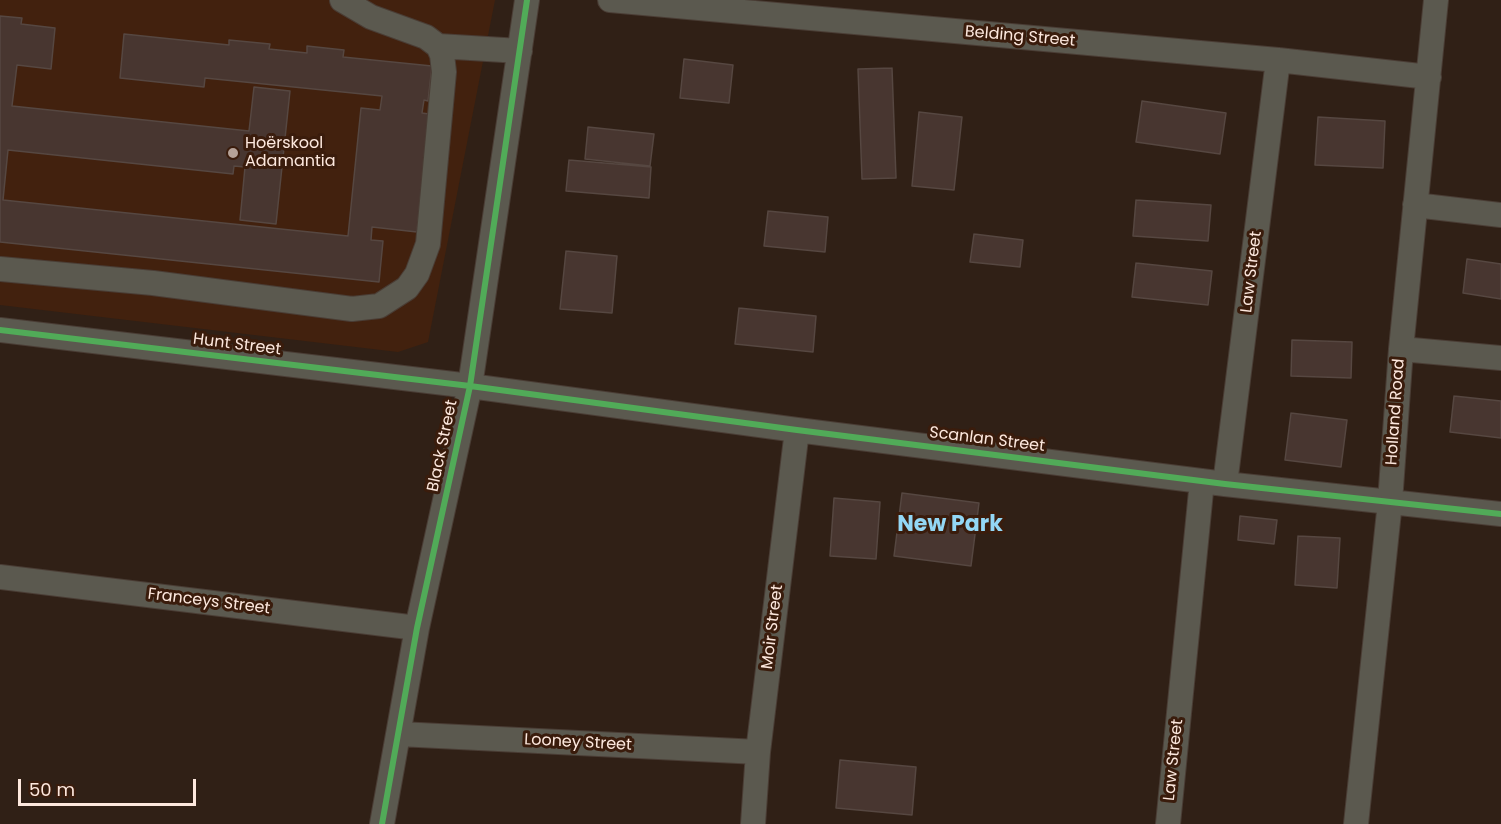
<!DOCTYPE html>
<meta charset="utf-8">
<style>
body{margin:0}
#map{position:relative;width:1501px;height:824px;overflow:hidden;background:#302016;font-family:Poppins,sans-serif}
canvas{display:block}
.scale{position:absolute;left:18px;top:779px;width:178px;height:27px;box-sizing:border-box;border:3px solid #fde8de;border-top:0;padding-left:8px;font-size:18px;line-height:21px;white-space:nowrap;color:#fde8de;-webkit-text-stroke:4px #3a1c0c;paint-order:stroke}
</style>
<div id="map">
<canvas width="1501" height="824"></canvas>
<div class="scale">50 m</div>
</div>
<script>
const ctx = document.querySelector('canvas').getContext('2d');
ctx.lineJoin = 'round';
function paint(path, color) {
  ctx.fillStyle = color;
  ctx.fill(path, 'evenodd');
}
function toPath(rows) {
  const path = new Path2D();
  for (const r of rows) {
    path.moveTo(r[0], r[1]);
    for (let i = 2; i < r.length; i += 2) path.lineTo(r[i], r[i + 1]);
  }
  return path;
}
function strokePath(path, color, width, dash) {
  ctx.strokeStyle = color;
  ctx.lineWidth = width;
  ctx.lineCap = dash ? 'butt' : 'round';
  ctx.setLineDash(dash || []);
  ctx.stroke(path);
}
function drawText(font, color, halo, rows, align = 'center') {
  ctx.font = font + ' Poppins,sans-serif';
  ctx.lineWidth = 6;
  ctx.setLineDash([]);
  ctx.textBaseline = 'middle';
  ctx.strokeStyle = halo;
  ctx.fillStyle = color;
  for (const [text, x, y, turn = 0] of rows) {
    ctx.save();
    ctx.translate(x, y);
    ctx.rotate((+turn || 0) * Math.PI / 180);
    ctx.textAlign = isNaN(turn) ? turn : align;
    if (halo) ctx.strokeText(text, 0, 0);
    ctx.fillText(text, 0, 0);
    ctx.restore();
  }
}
paint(toPath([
 [0,0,495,0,428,342,398,352,0,305]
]), '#42210e');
const building = toPath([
 [0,16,22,18,21,24,55,28,51,69,17,65,12,106,249,131,254,87,290,91,276,224,240,220,245,167,234,166,233,174,8,150,3,200,348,236,361,108,380,110,382,96,205,78,204,87,120,78,124,34,229,45,229,40,270,44,269,49,307,53,307,46,344,50,343,57,432,66,428,101,424,100,422,113,429,114,417,232,372,227,371,240,383,241,379,282,0,242,0,16],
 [684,59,733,65,729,103,680,98,684,59],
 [892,68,896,178,862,179,858,69,892,68],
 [1142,101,1226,113,1220,154,1136,142,1142,101],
 [919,112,962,117,954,190,912,186,919,112],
 [1318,117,1385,121,1383,168,1315,165,1318,117],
 [588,127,654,134,650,166,585,159,588,127],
 [569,160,651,167,649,198,566,191,569,160],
 [1136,200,1211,205,1208,241,1133,236,1136,200],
 [768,211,828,217,825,252,764,246,768,211],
 [974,234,1023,240,1020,267,970,262,974,234],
 [566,251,617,256,612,313,560,309,566,251],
 [1467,259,1501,264,1501,299,1463,293,1467,259],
 [1136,263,1212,271,1208,305,1132,297,1136,263],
 [739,308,816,316,813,352,735,344,739,308],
 [1292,340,1352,342,1351,378,1291,376,1292,340],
 [1454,396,1501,401,1501,438,1450,432,1454,396],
 [1291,413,1347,420,1341,467,1285,460,1291,413],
 [902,493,979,503,971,566,894,556,902,493],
 [834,498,880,502,876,559,830,556,834,498],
 [1240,516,1277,520,1274,544,1238,540,1240,516],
 [1298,536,1340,538,1337,588,1295,585,1298,536],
 [840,760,916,767,912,815,836,808,840,760]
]);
paint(building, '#483630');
strokePath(building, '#564741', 1.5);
const minor = toPath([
 [610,0,1278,60,1429,77],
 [438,46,520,51],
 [1415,205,1501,215],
 [0,269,153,283,352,309,379,306,407,288,417,274,428,244,444,72,442,55,438,46,426,37,371,17,342,0],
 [0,330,470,386,797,430,1225,484,1501,514],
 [1401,349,1501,358],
 [1225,484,1278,60],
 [0,577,417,628],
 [399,734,758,752],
 [382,824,417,628,470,386,527,0],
 [753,824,758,752,797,430],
 [1168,824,1202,481],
 [1356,824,1390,502,1401,349,1436,0]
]);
strokePath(minor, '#4a3d35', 26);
strokePath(minor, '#5b594f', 24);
strokePath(toPath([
 [0,330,470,386,797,430,1225,484,1501,514],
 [382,824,417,628,470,386,527,0]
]), '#51ab58', 6);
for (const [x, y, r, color] of [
 [233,153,6,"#b5a298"]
]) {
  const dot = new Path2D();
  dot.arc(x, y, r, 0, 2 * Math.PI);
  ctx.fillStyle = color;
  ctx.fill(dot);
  strokePath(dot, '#3a1c0c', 2);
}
drawText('16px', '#fde8de', '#3a1c0c', [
 ["Belding Street",1020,37,5],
 ["Law Street",1252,272,-83],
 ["Hunt Street",237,345,7],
 ["Holland Road",1396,412,-86],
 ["Scanlan Street",987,440,7],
 ["Black Street",443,446,-78],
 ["Franceys Street",209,602,7],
 ["Moir Street",773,627,-83],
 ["Looney Street",578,743,3],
 ["Law Street",1174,760,-84]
]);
drawText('16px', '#fde8de', '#3a1c0c', [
 ["Hoërskool",245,144],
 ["Adamantia",245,162]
], 'left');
drawText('bold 22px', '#93d7f5', '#3a1c0c', [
 ["New Park",950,525]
]);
</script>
